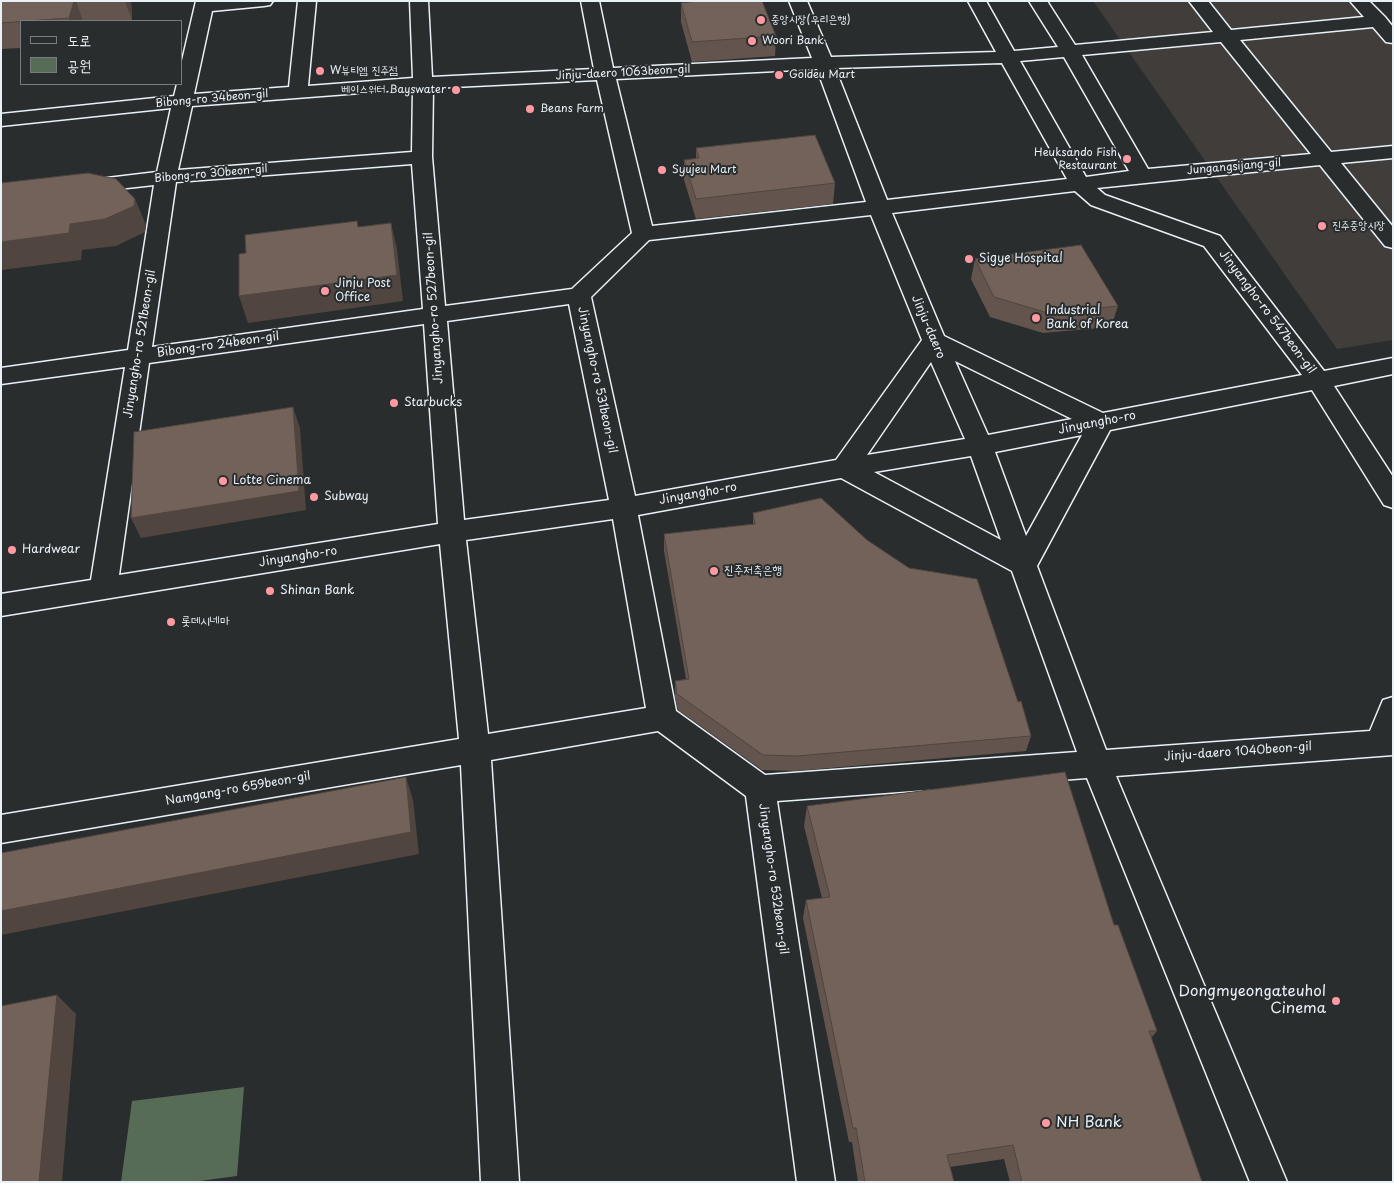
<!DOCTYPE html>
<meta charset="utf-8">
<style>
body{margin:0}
#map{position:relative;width:1394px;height:1183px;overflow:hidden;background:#2a2d2e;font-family:"Playpen Sans","Poor Story",sans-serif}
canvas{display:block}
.frame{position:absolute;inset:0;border:2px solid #e8f1f8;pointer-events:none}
.legend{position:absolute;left:20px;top:20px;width:162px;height:65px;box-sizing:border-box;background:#2a2d2e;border:1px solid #767b7f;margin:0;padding:6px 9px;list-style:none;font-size:15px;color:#e8f1f8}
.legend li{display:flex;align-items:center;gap:10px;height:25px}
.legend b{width:25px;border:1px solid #767b7f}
</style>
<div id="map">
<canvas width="1394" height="1183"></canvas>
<div class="frame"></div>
<ul class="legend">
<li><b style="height:6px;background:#2a2d2e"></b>도로</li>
<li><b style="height:14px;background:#566c57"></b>공원</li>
</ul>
</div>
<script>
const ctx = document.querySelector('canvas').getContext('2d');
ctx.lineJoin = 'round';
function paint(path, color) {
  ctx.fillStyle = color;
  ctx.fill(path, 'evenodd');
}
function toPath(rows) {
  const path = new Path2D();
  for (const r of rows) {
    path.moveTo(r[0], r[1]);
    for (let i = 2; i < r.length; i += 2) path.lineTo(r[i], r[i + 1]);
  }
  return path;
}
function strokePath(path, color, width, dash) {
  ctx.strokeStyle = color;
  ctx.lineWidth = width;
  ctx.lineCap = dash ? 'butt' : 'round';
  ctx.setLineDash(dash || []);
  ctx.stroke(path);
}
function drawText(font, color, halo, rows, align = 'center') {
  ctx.font = font + ' "Playpen Sans","Poor Story",sans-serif';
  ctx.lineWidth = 4;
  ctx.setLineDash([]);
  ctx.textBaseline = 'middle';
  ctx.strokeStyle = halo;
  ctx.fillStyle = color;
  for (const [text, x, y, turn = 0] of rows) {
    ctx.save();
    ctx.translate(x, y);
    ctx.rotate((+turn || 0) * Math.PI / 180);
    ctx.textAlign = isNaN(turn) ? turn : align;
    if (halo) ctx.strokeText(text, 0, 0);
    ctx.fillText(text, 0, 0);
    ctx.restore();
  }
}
paint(toPath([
 [1093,1,1357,1,1393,39,1393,340,1337,349]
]), '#403d3b');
paint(toPath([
 [244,1087,237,1176,192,1182,121,1182,132,1101]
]), '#566c57');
const minor = toPath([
 [196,1,273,1,270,5,264,6,212,11,194,94,289,87,298,1,316,1,308,86,413,78,410,1,428,1,432,77,594,69,581,1,599,1,613,68,812,58,789,1,807,1,831,57,996,52,968,1,986,1,1014,51,1058,47,1029,1,1047,1,1075,45,1213,32,1189,1,1208,1,1231,30,1364,17,1350,1,1369,1,1385,17,1393,27,1393,43,1386,42,1373,27,1240,40,1331,152,1393,146,1393,158,1341,163,1393,227,1393,248,1385,246,1320,165,1097,188,1105,195,1220,236,1324,371,1393,358,1393,374,1334,386,1393,477,1393,508,1384,505,1312,390,1110,430,1037,566,1106,750,1370,731,1383,700,1393,697,1393,755,1116,776,1287,1182,1250,1182,1087,778,777,801,835,1182,797,1182,746,796,658,731,491,760,519,1182,481,1182,461,765,1,843,1,815,459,739,440,544,1,616,1,594,91,580,125,367,1,384,1,368,128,350,154,185,82,193,75,191,72,187,75,183,82,181,157,172,171,108,1,126,1,114,174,96,177,84,181,84,181,65,196,1],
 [1221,42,1311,154,1148,169,1082,55,1221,42],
 [1064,57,1129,171,1086,177,1020,61,1064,57],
 [1002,63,1067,179,887,200,835,68,1002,63],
 [817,69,866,202,652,226,616,79,817,69],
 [597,80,632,233,572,289,445,306,432,157,433,88,597,80],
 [413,89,412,152,178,170,192,106,413,89],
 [412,164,423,309,152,347,176,182,412,164],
 [1075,191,1091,205,1204,246,1302,375,1103,413,944,336,892,213,1075,191],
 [871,215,922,340,836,460,635,496,591,297,649,240,871,215],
 [569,304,609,500,464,520,447,321,569,304],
 [424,324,438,524,119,575,149,363,424,324],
 [955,361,1072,419,988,435,955,361],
 [931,362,965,439,867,455,931,362],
 [1082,435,1026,536,995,452,1082,435],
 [971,456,1001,540,874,472,971,456],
 [841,478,1012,571,1077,752,765,775,676,711,638,515,841,478],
 [613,519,646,708,488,734,466,540,613,519]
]);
strokePath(minor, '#e8f1f8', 3);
paint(minor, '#2a2d2e');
paint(toPath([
 [1,1,131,1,132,20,118,21,21,21,21,48,1,49],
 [681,3,776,36,775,56,692,62,681,22],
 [696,148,835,183,833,204,696,219,684,180,684,160,696,159],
 [975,259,1118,306,1111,327,1043,333,990,317,971,279],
 [753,513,1018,702,1031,736,1026,751,795,771,762,770,678,710,675,697,675,681,686,679,664,551,664,534,753,524],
 [807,806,1114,925,1157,1031,1151,1038,1202,1182,1010,1182,1004,1159,950,1167,954,1182,858,1182,852,1142,849,1142,803,918,806,900,822,898,804,826]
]), '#63544d');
paint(toPath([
 [74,1,76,1,83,21,70,21,69,18],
 [125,1,131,1,132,20],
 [135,199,146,225,145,232,116,246,82,250,81,260,1,270,1,242,70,224],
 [391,223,397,249,403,301,248,323,239,296],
 [293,407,300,428,306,510,141,538,131,518],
 [406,777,413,800,419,854,1,935,1,911],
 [57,995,76,1014,62,1182,39,1182]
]), '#50453f');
const building = toPath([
 [1,1,74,1,69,18,1,23,1,1],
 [698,1,762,1,776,36,692,42,681,3,698,1],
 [815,135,835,183,696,199,684,160,699,158,696,148,815,135],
 [88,173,116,179,135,199,134,206,105,219,70,224,69,233,1,242,1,183,88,173],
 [357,221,358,227,391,223,397,275,239,296,239,254,246,253,245,235,357,221],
 [1081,245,1118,306,1048,313,994,297,975,259,1081,245],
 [293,407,299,491,131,518,134,432,293,407],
 [821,498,867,540,909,568,977,579,1018,702,1021,701,1031,736,797,756,763,755,677,694,675,681,689,679,664,534,755,524,753,513,821,498],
 [1065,772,1114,925,1118,925,1157,1031,1149,1031,1202,1182,1022,1182,1013,1145,947,1155,954,1182,865,1182,856,1128,853,1128,806,900,830,897,807,806,1065,772],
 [406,777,411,832,1,911,1,853,406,777],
 [57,995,39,1182,1,1182,1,1006,57,995]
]);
paint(building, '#73625a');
strokePath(building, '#50453f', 1);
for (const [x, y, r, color] of [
 [761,20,5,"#ff9aa2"],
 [752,41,5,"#ff9aa2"],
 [320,71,5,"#ff9aa2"],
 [779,75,5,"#ff9aa2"],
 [456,90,5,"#ff9aa2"],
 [530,109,5,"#ff9aa2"],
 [1127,159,5,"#ff9aa2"],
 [662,170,5,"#ff9aa2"],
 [1322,226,5,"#ff9aa2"],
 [969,259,5,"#ff9aa2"],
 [325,291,5,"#ff9aa2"],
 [1036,318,5,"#ff9aa2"],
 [394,403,5,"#ff9aa2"],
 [223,481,5,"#ff9aa2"],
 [314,497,5,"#ff9aa2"],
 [12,550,5,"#ff9aa2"],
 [714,571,5,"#ff9aa2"],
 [270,591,5,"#ff9aa2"],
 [171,622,5,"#ff9aa2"],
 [1336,1001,5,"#ff9aa2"],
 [1046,1123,5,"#ff9aa2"]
]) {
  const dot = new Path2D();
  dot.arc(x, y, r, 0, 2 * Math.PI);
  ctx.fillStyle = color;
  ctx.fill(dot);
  strokePath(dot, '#2a2d2e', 2);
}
drawText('11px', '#e8f1f8', '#2a2d2e', [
 ["중앙시장(우리은행)",771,20],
 ["Woori Bank",762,41],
 ["W뷰티엠 진주점",330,71],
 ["Goldeu Mart",789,75],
 ["베이스워터 Bayswater",446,90,"right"],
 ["Beans Farm",540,109],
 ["Heuksando Fish",1117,153,"right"],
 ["Restaurant",1117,166,"right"],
 ["Syujeu Mart",672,170],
 ["진주중앙시장",1332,226]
], 'left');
drawText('11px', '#e8f1f8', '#2a2d2e', [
 ["Jinju-daero 1063beon-gil",623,73,-3],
 ["Bibong-ro 34beon-gil",212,99,-5],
 ["Jungangsijang-gil",1234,167,-5],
 ["Bibong-ro 30beon-gil",211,174,-5]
]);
drawText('12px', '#e8f1f8', '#2a2d2e', [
 ["Sigye Hospital",979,259],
 ["Jinju Post",335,284],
 ["Office",335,298],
 ["Industrial",1046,311],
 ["Bank of Korea",1046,325],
 ["Starbucks",404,403],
 ["Lotte Cinema",233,481],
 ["Subway",324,497],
 ["Hardwear",22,550],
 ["진주저축은행",724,571],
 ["Shinan Bank",280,591],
 ["롯데시네마",181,622]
], 'left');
drawText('12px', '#e8f1f8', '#2a2d2e', [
 ["Jinyangho-ro 527beon-gil",434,308,-94],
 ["Jinyangho-ro 547beon-gil",1267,312,53],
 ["Jinju-daero",928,327,67],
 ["Jinyangho-ro 521beon-gil",140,344,-81],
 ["Bibong-ro 24beon-gil",218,345,-8],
 ["Jinyangho-ro 531beon-gil",597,380,78],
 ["Jinyangho-ro",1097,423,-11],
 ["Jinyangho-ro",698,494,-10],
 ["Jinyangho-ro",298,557,-9],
 ["Jinju-daero 1040beon-gil",1238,752,-4],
 ["Namgang-ro 659beon-gil",238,789,-10],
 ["Jinyangho-ro 532beon-gil",773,879,82]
]);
drawText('15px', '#e8f1f8', '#2a2d2e', [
 ["Dongmyeongateuhol",1326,992],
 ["Cinema",1326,1009],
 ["NH Bank",1056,1123,"left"]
], 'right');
</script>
